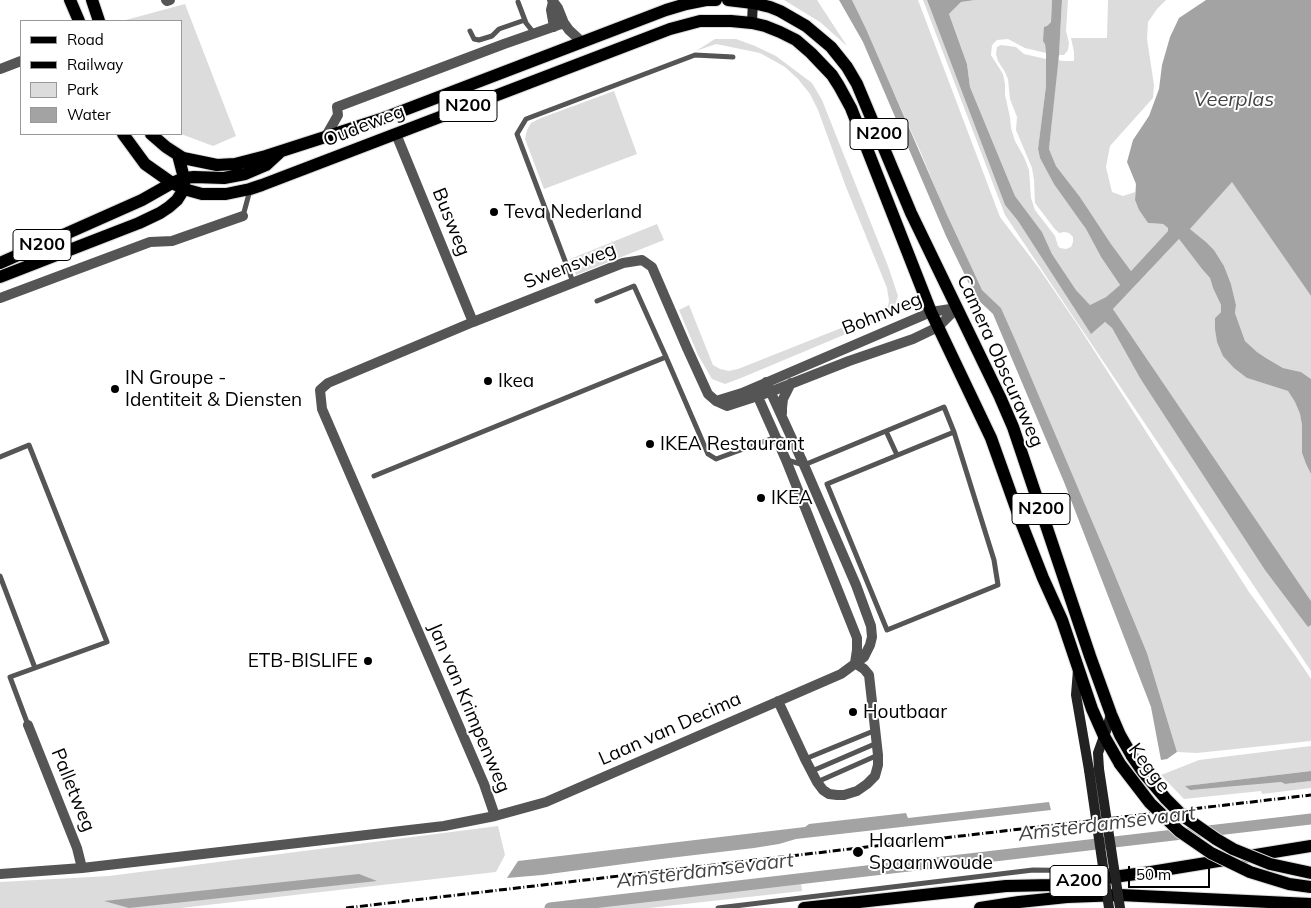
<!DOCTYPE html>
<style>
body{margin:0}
#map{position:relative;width:1311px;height:908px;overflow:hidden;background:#fff;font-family:Mulish,sans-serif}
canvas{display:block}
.legend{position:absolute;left:20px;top:20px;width:162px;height:115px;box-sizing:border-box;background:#fff;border:1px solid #999;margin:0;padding:6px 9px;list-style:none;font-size:15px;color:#000}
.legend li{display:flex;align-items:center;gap:10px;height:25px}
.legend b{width:25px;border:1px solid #999}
.scale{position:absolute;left:1128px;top:866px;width:82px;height:22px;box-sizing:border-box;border:2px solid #000;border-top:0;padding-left:6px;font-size:15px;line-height:18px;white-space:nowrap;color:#000;-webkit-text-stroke:4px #fff;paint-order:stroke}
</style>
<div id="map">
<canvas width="1311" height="908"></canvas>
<ul class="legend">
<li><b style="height:6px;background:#000"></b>Road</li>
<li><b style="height:6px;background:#000"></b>Railway</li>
<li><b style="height:14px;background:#dcdcdc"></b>Park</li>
<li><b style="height:14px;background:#a3a3a3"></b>Water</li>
</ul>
<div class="scale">50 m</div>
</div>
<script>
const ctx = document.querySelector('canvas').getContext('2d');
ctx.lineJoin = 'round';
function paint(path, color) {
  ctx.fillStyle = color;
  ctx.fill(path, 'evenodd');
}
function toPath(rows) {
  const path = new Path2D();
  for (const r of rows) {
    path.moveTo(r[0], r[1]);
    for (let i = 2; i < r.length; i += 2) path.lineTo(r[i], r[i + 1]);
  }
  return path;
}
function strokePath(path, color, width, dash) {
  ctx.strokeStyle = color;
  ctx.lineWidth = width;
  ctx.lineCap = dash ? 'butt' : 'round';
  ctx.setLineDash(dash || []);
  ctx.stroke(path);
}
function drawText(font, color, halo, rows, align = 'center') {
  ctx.font = font + ' Mulish,sans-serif';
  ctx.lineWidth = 4;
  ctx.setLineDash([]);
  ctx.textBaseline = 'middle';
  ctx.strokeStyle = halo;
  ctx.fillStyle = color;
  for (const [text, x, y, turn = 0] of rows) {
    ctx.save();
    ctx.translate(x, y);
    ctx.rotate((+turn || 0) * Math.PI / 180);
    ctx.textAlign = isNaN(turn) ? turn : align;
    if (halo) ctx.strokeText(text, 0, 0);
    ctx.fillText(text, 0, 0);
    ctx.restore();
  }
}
paint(toPath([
 [784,0,817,0,847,46,820,22],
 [852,0,918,0,1000,217,1038,267,1077,324,1249,592,1295,655,1311,679,1311,741,1197,753,1177,752,1147,653,1112,568,1001,308,982,290,960,248,921,153],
 [923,0,930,0,927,0,1005,205,1018,221,1091,333,1105,322,1112,328,1140,378,1308,627,1311,625,1311,671,1005,215],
 [975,0,1052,0,1051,22,1047,26,1045,43,1046,53,1025,48,1008,39,997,40,992,45,991,55,1003,74,1005,84,1005,95,1010,117,1011,128,1015,141,1024,157,1029,170,1031,198,1035,210,1055,236,1058,246,1060,248,1066,249,1071,247,1073,242,1073,237,1069,233,1064,232,1059,233,1054,228,1035,203,1034,180,1032,168,1016,130,1017,117,1010,99,1008,79,1005,72,998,61,996,54,997,47,1001,45,1016,47,1024,54,1046,59,1046,86,1038,149,1040,158,1086,229,1101,257,1120,285,1106,297,1090,305,1076,290,1052,254,1042,232,1015,196,970,87,967,64,949,14,961,2],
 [1062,0,1068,0,1066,31,1069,43,1068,50,1064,55,1059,55],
 [1108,0,1166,0,1157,9,1148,22,1147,39,1154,85,1153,98,1110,146,1106,167,1112,192,1123,196,1135,192,1135,200,1139,210,1148,223,1163,224,1168,228,1168,231,1131,271,1111,244,1080,197,1056,166,1049,149,1058,60,1063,61,1074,61,1074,52,1071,38,1107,38],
 [185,4,236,136,213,146,181,134,181,21,122,21],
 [715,39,736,39,755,46,776,56,812,83,822,100,888,266,898,296,894,309,889,316,741,378,725,384,712,379,698,355,679,310,689,305,713,365,720,369,729,371,738,369,874,315,884,309,888,306,889,301,887,288,846,187,818,110,810,94,798,79,785,67,760,53,716,44,696,51],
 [614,91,637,154,544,189,525,139,527,130,531,123,541,118],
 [1232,181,1311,296,1311,379,1301,372,1283,368,1266,358,1257,352,1245,341,1235,313,1236,305,1231,284,1224,266,1214,250,1206,242,1190,229],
 [657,224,664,240,576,275,570,259],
 [1179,239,1202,269,1210,278,1213,288,1221,305,1221,312,1215,318,1217,342,1247,378,1288,391,1295,402,1300,414,1302,425,1302,453,1306,464,1311,474,1311,601,1113,309],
 [1311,746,1311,771,1186,786,1281,782,1285,784,1311,781,1311,788,1262,794,1261,791,1184,799,1161,775,1199,760],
 [498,826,505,855,496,872,181,908,0,908,0,882,109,876],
 [801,881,802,891,649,908,584,908]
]), '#dcdcdc');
paint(toPath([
 [839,0,852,0,866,29,947,215,982,290,1001,308,1016,342,1112,568,1147,653,1177,752,1167,759,1161,760,1151,707,1064,482,993,314,976,298,946,236,863,42],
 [927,0,975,0,961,2,949,14,967,64,970,87,1015,196,1042,232,1052,254,1076,290,1090,305,1106,297,1120,285,1101,257,1086,229,1054,184,1040,158,1038,149,1046,86,1046,53,1045,44,1043,41,1044,27,1047,26,1051,22,1052,0,1062,0,1059,55,1049,149,1056,166,1080,197,1111,244,1131,271,1168,231,1168,228,1163,224,1148,223,1139,210,1135,200,1136,184,1127,162,1133,140,1149,116,1159,89,1162,65,1170,37,1179,18,1206,0,1311,0,1311,296,1232,182,1190,229,1206,242,1214,250,1224,266,1231,284,1236,305,1235,313,1245,341,1257,352,1266,358,1283,368,1301,372,1311,379,1311,474,1306,464,1302,453,1302,425,1300,414,1295,402,1288,391,1247,378,1234,368,1223,356,1217,342,1215,329,1215,318,1221,312,1221,305,1213,288,1210,278,1202,269,1179,239,1113,309,1311,601,1311,625,1308,627,1265,570,1140,378,1112,328,1105,322,1091,334,1018,221,1005,205],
 [1311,771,1311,781,1285,784,1281,782,1190,790,1185,786],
 [1049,802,1051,810,796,839,779,844,754,848,661,859,542,875,507,878,518,861,805,827,809,824,906,813,908,818],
 [359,874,377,881,129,908,104,901]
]), '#a3a3a3');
strokePath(toPath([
 [550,908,1311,819]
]), '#a3a3a3', 11);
const primary = toPath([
 [70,0,79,21],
 [92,0,99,21],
 [728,0,753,3,770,7,780,11,806,26,831,47,847,67,857,84,911,213,1000,397,1013,427,1090,656,1111,714,1120,735,1132,756],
 [123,134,145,164,172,183,184,189,202,194,226,194,250,189,262,185,670,29,700,21,731,21,752,23,765,26,780,32,796,40,811,53,832,75,839,86,851,108,931,312,991,438,1021,522,1043,578,1062,620,1092,709,1104,736,1120,764],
 [151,134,166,147,183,158,217,165,235,164,266,156,381,119,666,10,686,4,706,0,716,0],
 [0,263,142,200,172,183,184,178,194,177,224,178,245,174,266,165,279,153],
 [0,277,139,223,160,213,169,207,177,200,184,189,184,178,178,155],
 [804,908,1006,886,1053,885,1151,872,1311,846],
 [980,908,1019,902,1067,897,1120,895,1311,904]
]);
strokePath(primary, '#dbdbdb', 14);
strokePath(toPath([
 [518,2,526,23,534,33],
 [470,31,474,39,479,40,492,36,499,29,525,20],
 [243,216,250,190],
 [573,282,517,134,526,119,695,55,733,57],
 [597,301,634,286,666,357,708,454,716,459,776,437,793,444],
 [886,431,897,455],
 [0,457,29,445,107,642,10,677,28,725],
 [787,460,804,465,944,407,954,432,994,560,998,585,887,630,827,484,954,432],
 [374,476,666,357],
 [0,576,35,668],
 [805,759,876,730],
 [812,771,877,743],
 [817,782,878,755],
 [718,908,1033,870,1116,871]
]), '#555', 5);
strokePath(toPath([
 [166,0,167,1,170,0],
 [552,0,558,8,564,23,569,30,582,42],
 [553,2,551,10,554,27],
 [0,69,21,61],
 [396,134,473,322],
 [326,136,338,115,337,107,504,44,564,23],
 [0,298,150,242,172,241,243,216],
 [754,388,786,460,857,638,857,650,855,663],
 [716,401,742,393,931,312,957,308],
 [782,413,782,408,783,399,791,383],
 [778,701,805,759,817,782,823,790,829,794,837,795,844,795,857,791,867,784,875,776,878,765,878,755,869,675,864,669,855,663],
 [28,725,77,848,82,868],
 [495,816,484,784,322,409,320,390,328,383,473,322,623,263,642,260,652,267,687,348,708,394,716,401,727,406,770,392,849,361,913,339,938,327,957,308],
 [0,874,82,868,444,826,495,816,546,802,841,674,864,657,870,645,872,637,871,626,856,585,804,465,766,382]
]), '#555', 10);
strokePath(toPath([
 [752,23,753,0],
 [1078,670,1076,695,1089,770],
 [1099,769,1098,753,1107,728,1111,714]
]), '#222', 10);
strokePath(primary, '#000', 12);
strokePath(toPath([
 [346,908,1311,795]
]), '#000', 3, [8, 2.5, 1, 2.5]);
const primaryBridge = toPath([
 [1132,756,1143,772,1166,799,1183,816,1216,839,1233,849,1270,864,1311,873],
 [1120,764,1150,803,1179,831,1211,853,1250,872,1289,884,1311,887]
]);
strokePath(primaryBridge, '#dbdbdb', 14, []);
strokePath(toPath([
 [1099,769,1120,908],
 [1089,770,1109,908]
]), '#222', 10);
strokePath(primaryBridge, '#000', 12);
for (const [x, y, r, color] of [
 [494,212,5,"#000"],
 [488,381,5,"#000"],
 [115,389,5,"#000"],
 [650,444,5,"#000"],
 [761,498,5,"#000"],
 [368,661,5,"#000"],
 [853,712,5,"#000"],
 [858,852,6,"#000"]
]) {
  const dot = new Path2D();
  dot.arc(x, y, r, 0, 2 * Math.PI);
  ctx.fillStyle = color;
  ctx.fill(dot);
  strokePath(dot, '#fff', 2);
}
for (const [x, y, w] of [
 [468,106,58],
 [879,134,58],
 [42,245,58],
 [1041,509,58],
 [1079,881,58]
]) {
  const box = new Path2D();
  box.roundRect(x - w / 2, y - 15.5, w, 31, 4);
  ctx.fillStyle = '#fff';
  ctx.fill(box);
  strokePath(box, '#000', 1);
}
drawText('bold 18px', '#000', null, [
 ["N200",468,106],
 ["N200",879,134],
 ["N200",42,245],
 ["N200",1041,509],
 ["A200",1079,881]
]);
drawText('19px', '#000', '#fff', [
 ["Oudeweg",364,126,-21],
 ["Busweg",451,222,68],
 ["Swensweg",570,266,-21],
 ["Bohnweg",882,314,-22],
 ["Camera Obscuraweg",1000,361,66],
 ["Jan van Krimpenweg",469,708,67],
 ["Laan van Decima",670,729,-24],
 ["Kegge",1149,768,53],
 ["Palletweg",73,790,68]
]);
drawText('19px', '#000', '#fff', [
 ["Teva Nederland",504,212],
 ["IN Groupe -",125,378],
 ["Identiteit & Diensten",125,400],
 ["Ikea",498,381],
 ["IKEA Restaurant",660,444],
 ["IKEA",771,498],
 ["ETB-BISLIFE",358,661,"right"],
 ["Houtbaar",863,712],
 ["Haarlem",869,841],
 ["Spaarnwoude",869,863]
], 'left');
drawText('italic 20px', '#444', '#fff', [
 ["Veerplas",1234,100],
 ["Amsterdamsevaart",1107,824,-7],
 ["Amsterdamsevaart",705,871,-7]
]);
</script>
